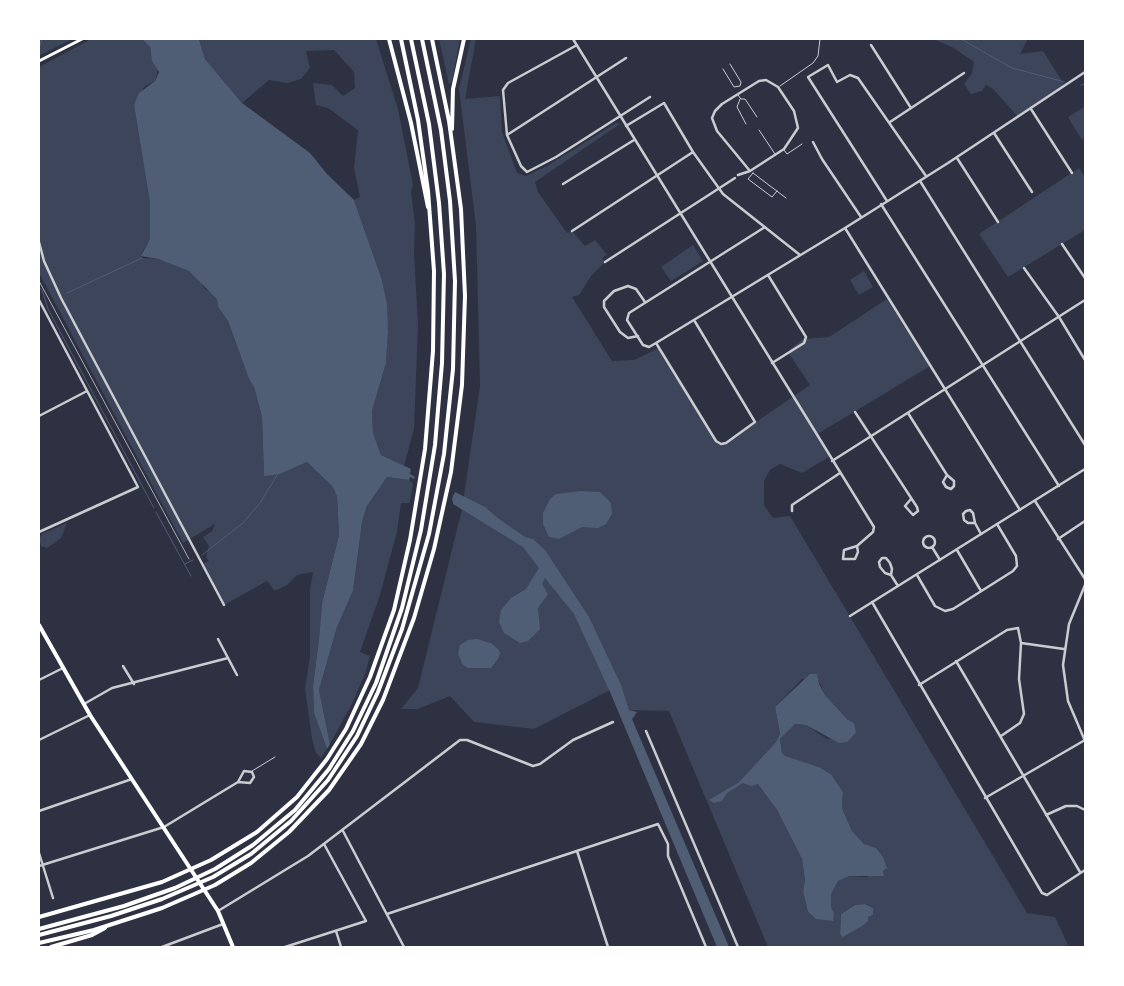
<!DOCTYPE html>
<style>
body{margin:0}
#map{position:relative;width:1124px;height:986px;overflow:hidden;background:#2d3142;font-family:Montserrat,sans-serif}
canvas{display:block}
.frame{position:absolute;inset:0;border:40px solid #fff;pointer-events:none}
</style>
<div id="map">
<canvas width="1124" height="986"></canvas>
<div class="frame"></div>
</div>
<script>
const ctx = document.querySelector('canvas').getContext('2d');
ctx.lineJoin = 'round';
function paint(path, color) {
  ctx.fillStyle = color;
  ctx.fill(path, 'evenodd');
}
function toPath(rows) {
  const path = new Path2D();
  for (const r of rows) {
    if (r.length === 3) {
      path.moveTo(r[0] + r[2], r[1]);
      path.arc(r[0], r[1], r[2], 0, 2 * Math.PI);
      continue;
    }
    path.moveTo(r[0], r[1]);
    for (let i = 2; i < r.length; i += 2) path.lineTo(r[i], r[i + 1]);
  }
  return path;
}
function strokePath(path, color, width, dash) {
  ctx.strokeStyle = color;
  ctx.lineWidth = width;
  ctx.lineCap = dash ? 'butt' : 'round';
  ctx.setLineDash(dash || []);
  ctx.stroke(path);
}
paint(toPath([
 [39,39,72,39,39,56],
 [91,39,142,39,150,47,151,56,158,69,155,81,144,87,134,105,150,203,150,239,143,251,142,258,158,259,189,271,199,279,205,289,211,291,217,299,218,307,228,321,249,379,254,387,262,417,264,475,280,474,307,462,333,487,337,497,339,535,322,603,319,639,313,686,314,713,327,749,321,758,316,753,312,739,305,688,310,657,310,590,313,572,297,575,287,585,277,590,274,590,267,581,224,605,202,564,209,561,206,557,209,546,203,537,212,531,215,524,183,543,39,273,39,67],
 [199,39,376,39,398,109,413,185,411,192,415,224,414,252,418,325,414,429,404,466,381,455,373,433,372,411,386,363,388,332,382,280,354,200,360,197,354,168,358,130,328,108,316,105,313,83,332,85,343,96,355,88,354,72,334,50,306,51,310,68,301,79,287,83,269,80,242,103,205,59],
 [439,39,460,39,452,82,449,84],
 [471,39,476,39,465,99,500,96,502,132,517,173,526,176,547,166,616,123,620,124,535,182,538,192,567,233,572,231,585,246,595,240,607,255,602,258,605,262,591,276,579,295,572,297,612,361,634,360,659,348,716,441,724,444,810,385,789,354,790,349,803,339,829,337,887,299,930,366,816,435,829,457,802,473,780,464,770,470,764,481,764,505,773,518,790,516,1027,913,1055,917,1068,945,1059,947,768,947,669,711,629,710,620,685,534,729,474,722,450,696,418,709,401,709,418,688,462,509,480,386,476,226,459,89],
 [802,679,818,680,825,695,848,720,856,733,853,736,827,739,806,725,795,724,780,739,782,753,784,756,819,767,831,774,843,792,842,808,852,831,864,844,876,848,868,877,848,876,838,881,831,893,831,907,834,913,816,919,808,912,803,892,805,880,802,859,777,810,758,783,743,783,709,801,739,782,776,742,780,735,775,707],
 [866,904,873,908,873,915,868,917,868,921,864,925,843,936,840,934,841,914,855,905],
 [933,39,1028,39,1020,54,1043,51,1065,86,1018,117,993,89,986,85,982,91,971,94,964,84,972,73,974,62,952,47],
 [1084,107,1085,137,1082,140,1068,117],
 [1079,168,1085,178,1085,230,1008,277,979,234],
 [693,245,703,261,671,281,661,267],
 [864,271,873,287,859,295,850,280],
 [387,477,409,480,413,483,410,501,409,503,401,503,397,532,379,598,360,652,370,656,365,674,352,704,330,744,319,690,337,627,353,591,362,522,367,506],
 [67,523,61,538,47,548,41,546,39,539,42,534]
]), '#3c4559');
paint(toPath([
 [142,39,199,39,205,59,242,103,310,153,327,174,354,200,382,280,387,305,388,332,386,363,372,411,373,433,381,455,411,469,410,474,454,495,455,492,485,507,499,519,525,537,533,539,545,550,589,617,621,685,629,710,637,712,632,719,729,947,717,947,610,692,574,614,545,578,542,584,548,594,538,608,540,629,528,641,520,643,504,633,499,622,501,610,511,598,526,589,539,568,523,547,453,504,453,501,410,477,409,480,387,477,367,506,362,522,353,591,337,627,319,690,330,744,327,749,314,713,313,686,319,639,322,603,339,535,337,497,333,487,307,462,280,474,264,476,262,417,254,387,249,379,228,321,218,307,217,299,189,271,158,259,141,256,150,239,150,203,134,105,139,93,155,81,159,72,152,61,150,47],
 [581,491,600,492,611,503,612,514,606,524,598,528,582,527,559,539,549,537,543,524,543,513,550,499,556,494],
 [477,639,491,643,499,650,500,654,498,659,491,668,468,668,462,664,458,653,460,645,468,640],
 [810,674,817,674,819,684,825,695,848,720,854,723,856,733,847,742,839,743,806,725,795,724,780,739,782,753,785,756,819,767,831,774,843,792,842,808,852,831,864,844,876,848,883,857,887,868,883,871,884,876,849,876,838,881,831,894,831,907,834,913,833,921,816,919,808,912,803,892,805,880,802,859,777,810,758,784,751,786,743,783,727,793,722,801,714,803,709,800,739,782,776,742,780,734,775,707],
 [865,904,873,908,873,915,868,917,868,921,864,925,843,937,840,934,841,914,855,905]
]), '#4f5d75');
paint(toPath([
 [415,474,452,492,454,490,451,505,451,502,414,482]
]), '#2d3142');
strokePath(toPath([
 [961,39,1012,68,1065,82],
 [39,48,42,39],
 [1081,85,1085,84],
 [39,287,42,290,48,309,154,508],
 [67,293,142,258],
 [156,512,191,576],
 [202,555,243,523,260,503,279,472],
 [185,564,193,560]
]), '#4f5d75', 1);
strokePath(toPath([
 [723,69,734,87,740,86,741,82,730,64],
 [780,86,813,63,818,56,820,39],
 [738,95,741,99,745,99,757,117],
 [740,99,737,107,746,124],
 [759,130,775,154],
 [784,150,787,154,802,144],
 [753,173,748,179,772,197,777,191],
 [753,173,786,198],
 [252,771,275,757]
]), '#caccd0', 1);
strokePath(toPath([
 [573,39,874,527,873,532,857,546,844,550,843,559,855,559,858,552,857,546],
 [577,45,508,83,503,90,507,135,521,166,527,172,556,157,650,97],
 [871,45,911,108],
 [766,80,778,87,794,111,798,128,784,149,750,171,717,131,712,118,715,111,722,104,759,81,766,80],
 [1031,109,1072,173],
 [890,122,964,73],
 [626,126,664,103,693,152,723,194,800,255],
 [994,133,1032,192],
 [507,135,626,58],
 [813,142,822,159,861,217],
 [957,158,998,222],
 [738,175,750,171],
 [920,181,1085,445],
 [563,184,634,140],
 [887,201,808,77,828,65,837,82,850,75,858,78,926,176],
 [881,204,1059,486],
 [765,227,629,313,627,320,643,345,649,347,656,343,845,228,948,163,1085,72],
 [845,228,1020,510],
 [572,231,693,152],
 [1062,244,1085,278],
 [605,262,735,178],
 [1024,268,1059,317,1085,360],
 [768,275,806,337,804,343,772,363],
 [39,300,138,487,39,532],
 [638,336,628,338,620,332,604,307,604,301,614,291,628,286,636,289,645,302],
 [656,343,716,441,721,444,726,443,755,422,694,320],
 [855,412,917,507,918,511,913,515,905,506,911,499],
 [908,413,947,475,954,481,954,486,951,489,946,487,943,482,947,475],
 [39,416,87,391],
 [832,461,1085,300],
 [1035,501,1085,579],
 [792,511,792,505,840,473],
 [975,523,968,523,964,520,963,514,966,511,970,510,973,513,975,523,981,534],
 [929,542,6],
 [1058,539,1085,521],
 [932,547,940,560],
 [957,550,981,591],
 [891,575,892,569,890,563,886,558,882,558,879,562,880,567,885,573,891,575,898,586],
 [917,575,935,606,945,611,953,609,1013,571,1017,566,1016,556,997,524],
 [1085,585,1069,624,1063,665,1068,701,1085,741],
 [872,602,1042,893,1047,895,1085,870],
 [218,639,237,675],
 [1021,643,1064,649],
 [956,661,1080,872],
 [123,666,134,684],
 [39,680,63,668],
 [919,685,1007,630,1018,628,1021,643,1019,679,1024,714,1020,723,1001,736],
 [84,704,112,688,228,658],
 [646,731,738,947],
 [39,740,90,715],
 [985,798,1085,740],
 [39,811,132,779],
 [1046,815,1066,806,1077,806,1085,810],
 [343,831,404,947],
 [577,851,608,947],
 [39,853,53,898],
 [39,866,164,827,238,782,244,771,252,772,254,777,250,783,238,782],
 [218,911,308,856,460,740,467,740,533,766,540,764,573,740,613,722],
 [387,914,658,824,668,844,668,856,706,947],
 [336,931,341,947],
 [162,947,223,924],
 [285,947,366,921,324,844]
]), '#caccd0', 2.5);
strokePath(toPath([
 [39,242,44,261,61,298,224,605],
 [850,616,1085,469]
]), '#caccd0', 2.5);
strokePath(toPath([
 [39,61,82,39]
]), '#fff', 3);
strokePath(toPath([
 [39,625,90,715,218,911,233,947]
]), '#fff', 4);
strokePath(toPath([
 [389,39,411,123,428,207],
 [452,129,453,89,464,39],
 [39,917,162,882,211,860,257,832,297,797,327,759,346,729,370,677,394,610,410,540,425,449,433,351,434,271,428,191,418,120,401,39],
 [39,929,124,906,175,888,215,869,253,845,295,810,329,769,353,731,376,683,402,608,421,530,435,445,442,363,444,274,439,203,429,124,411,39],
 [39,935,111,916,162,899,213,877,251,854,291,821,328,780,357,736,378,692,402,629,429,534,444,454,453,369,455,281,450,201,441,130,422,39],
 [39,943,94,930,162,908,215,885,251,863,289,832,329,790,361,744,383,700,414,618,434,549,451,472,462,385,465,296,461,209,449,121,432,39],
 [51,947,92,935,105,928]
]), '#fff', 4);
strokePath(toPath([
 [39,281,189,559]
]), '#abadb3', 1);
</script>
